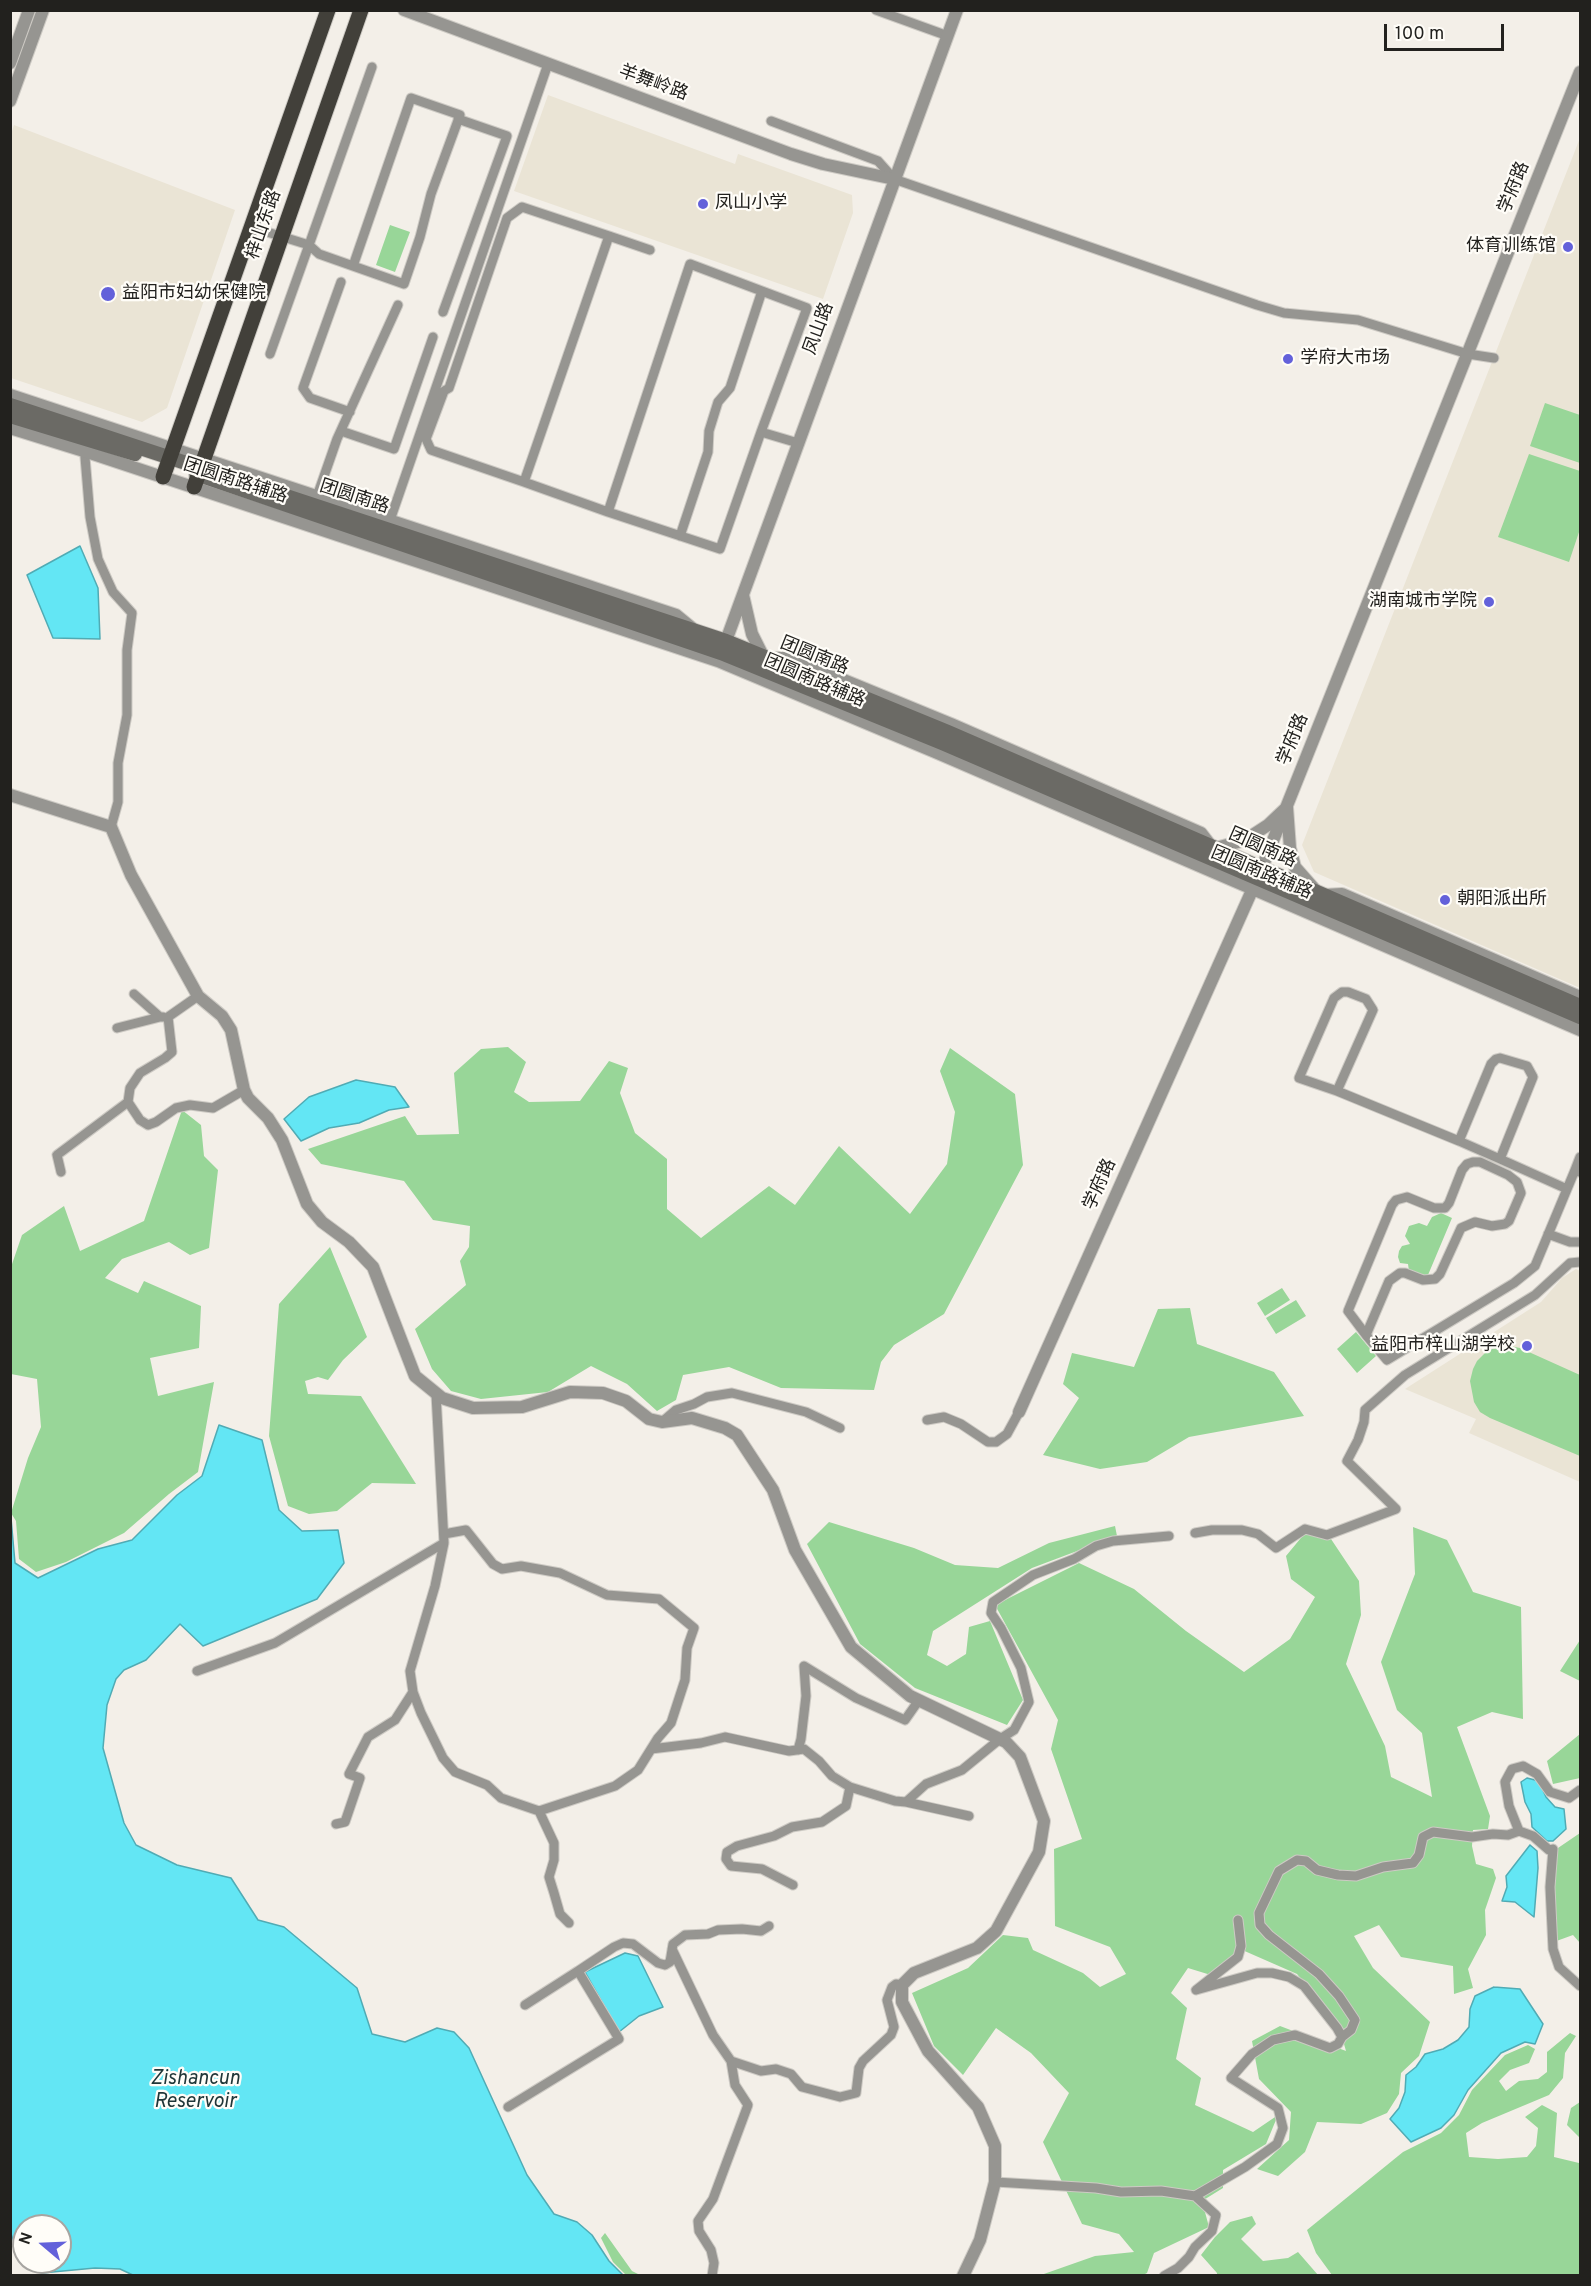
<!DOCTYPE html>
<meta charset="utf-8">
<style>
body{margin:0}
#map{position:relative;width:1591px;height:2286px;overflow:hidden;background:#f3efe8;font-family:Overpass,sans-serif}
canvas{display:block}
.frame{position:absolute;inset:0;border:12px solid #22211e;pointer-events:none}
.north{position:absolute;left:12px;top:2214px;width:60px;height:60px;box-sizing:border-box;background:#fffdf8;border:2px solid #a7a5a1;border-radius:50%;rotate:289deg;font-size:16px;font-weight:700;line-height:24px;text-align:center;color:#22211e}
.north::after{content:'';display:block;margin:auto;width:21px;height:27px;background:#6361da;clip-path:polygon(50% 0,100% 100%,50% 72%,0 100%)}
.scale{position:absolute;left:1384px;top:24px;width:120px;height:27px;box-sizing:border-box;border:3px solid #22211e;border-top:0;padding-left:8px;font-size:18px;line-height:21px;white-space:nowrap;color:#22211e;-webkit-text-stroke:4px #fffdf8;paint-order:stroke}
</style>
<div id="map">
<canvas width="1591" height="2286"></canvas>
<div class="frame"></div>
<div class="north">N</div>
<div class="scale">100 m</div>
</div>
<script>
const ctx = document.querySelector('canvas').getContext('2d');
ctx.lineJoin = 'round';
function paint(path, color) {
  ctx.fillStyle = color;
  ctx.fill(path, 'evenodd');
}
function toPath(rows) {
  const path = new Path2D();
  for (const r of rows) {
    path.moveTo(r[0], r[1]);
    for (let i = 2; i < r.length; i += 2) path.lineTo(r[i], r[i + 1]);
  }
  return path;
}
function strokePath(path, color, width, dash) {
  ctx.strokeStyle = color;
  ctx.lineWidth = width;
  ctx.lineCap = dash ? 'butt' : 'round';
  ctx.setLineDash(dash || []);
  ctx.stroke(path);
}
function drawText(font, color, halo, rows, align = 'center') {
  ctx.font = font + ' Overpass,"Noto Sans SC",sans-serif';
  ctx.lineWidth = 4.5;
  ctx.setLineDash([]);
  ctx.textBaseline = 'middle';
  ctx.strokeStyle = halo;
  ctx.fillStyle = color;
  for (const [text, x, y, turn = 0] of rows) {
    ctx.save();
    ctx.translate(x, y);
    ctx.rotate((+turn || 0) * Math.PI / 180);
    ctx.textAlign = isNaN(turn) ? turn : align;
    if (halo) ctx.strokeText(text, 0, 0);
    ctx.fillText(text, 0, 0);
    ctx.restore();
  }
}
paint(toPath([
 [548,95,735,164,738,154,852,195,853,213,823,299,514,191],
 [14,125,235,210,167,408,142,422,11,378,10,137],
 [1580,138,1580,988,1314,872,1302,845],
 [1576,1269,1580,1271,1580,1482,1469,1433,1476,1419,1405,1389,1541,1302,1562,1278]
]), '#eae4d5');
paint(toPath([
 [390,225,410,232,395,272,376,265],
 [1545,403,1580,415,1580,463,1530,446],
 [1529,454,1580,471,1580,529,1569,562,1498,537],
 [508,1047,526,1062,514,1092,529,1102,580,1101,609,1061,628,1068,620,1093,635,1133,667,1159,667,1209,701,1238,769,1186,795,1205,839,1146,910,1214,947,1164,955,1112,940,1071,950,1048,1015,1094,1023,1165,944,1314,894,1345,881,1362,874,1390,781,1388,729,1367,683,1375,676,1400,657,1411,627,1384,591,1366,548,1392,481,1399,451,1391,432,1369,415,1329,466,1285,460,1261,469,1247,470,1226,433,1220,404,1181,321,1164,308,1149,405,1116,417,1135,459,1134,454,1073,481,1049],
 [182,1110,201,1125,204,1156,218,1170,209,1248,190,1255,169,1242,122,1259,105,1278,138,1293,144,1281,201,1306,199,1348,150,1358,158,1396,214,1382,198,1472,169,1494,124,1533,66,1562,36,1572,19,1559,16,1521,11,1513,28,1458,41,1427,37,1379,11,1374,11,1267,22,1235,64,1206,80,1251,144,1221],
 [1441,1213,1452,1218,1428,1275,1423,1277,1409,1271,1408,1264,1400,1263,1398,1257,1399,1251,1402,1246,1410,1244,1405,1236,1409,1226,1419,1223,1427,1226,1432,1217],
 [330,1247,367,1337,343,1360,328,1380,318,1377,305,1381,308,1394,361,1396,416,1484,372,1483,337,1511,309,1514,288,1506,269,1436,279,1304],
 [1282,1288,1290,1300,1265,1316,1257,1303],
 [1296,1300,1306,1316,1276,1334,1266,1318],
 [1190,1308,1197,1344,1274,1372,1304,1416,1189,1437,1147,1462,1100,1469,1043,1455,1079,1398,1063,1384,1072,1353,1134,1367,1158,1309],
 [1356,1332,1376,1356,1357,1373,1337,1349],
 [1510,1346,1520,1348,1580,1375,1580,1456,1490,1418,1480,1412,1474,1402,1470,1381,1473,1369,1477,1361,1485,1353,1492,1349],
 [829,1522,914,1548,955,1565,998,1568,1049,1543,1115,1526,1117,1536,1032,1568,933,1631,927,1655,947,1666,966,1654,969,1627,990,1621,1023,1700,1007,1725,915,1688,860,1644,807,1544],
 [1413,1527,1447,1540,1473,1592,1521,1607,1523,1719,1492,1712,1457,1727,1490,1816,1488,1829,1473,1830,1472,1846,1476,1864,1493,1869,1496,1878,1485,1910,1486,1935,1468,1969,1473,1988,1454,1994,1453,1966,1401,1957,1379,1925,1354,1936,1373,1968,1430,2022,1419,2056,1401,2073,1399,2094,1387,2113,1361,2124,1317,2122,1305,2152,1278,2176,1257,2169,1289,2140,1291,2112,1259,2079,1252,2041,1280,2026,1346,2051,1338,2023,1297,1974,1240,1949,1214,1976,1188,1968,1171,1993,1187,2008,1176,2059,1201,2078,1195,2105,1253,2132,1278,2115,1266,2144,1223,2170,1223,2188,1202,2201,1209,2227,1154,2253,1147,2273,1143,2275,1041,2275,1095,2256,1134,2252,1119,2234,1082,2224,1043,2142,1069,2093,1031,2053,996,2028,963,2075,934,2046,912,1993,968,1968,1003,1935,1028,1938,1033,1950,1083,1973,1100,1987,1126,1974,1110,1947,1055,1926,1054,1849,1082,1839,1051,1749,1058,1720,995,1605,1079,1563,1134,1589,1186,1631,1244,1672,1290,1639,1315,1597,1291,1579,1286,1556,1305,1533,1331,1539,1359,1581,1361,1615,1346,1664,1385,1746,1391,1777,1432,1797,1422,1733,1397,1710,1381,1662,1415,1574],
 [1580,1640,1580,1681,1560,1671],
 [1580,1734,1580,1778,1553,1784,1547,1761],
 [1580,1833,1580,1943,1573,1935,1551,1943,1548,1875,1558,1848],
 [1570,2033,1576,2036,1565,2053,1563,2078,1549,2095,1482,2123,1466,2133,1469,2157,1498,2159,1527,2157,1536,2146,1538,2128,1525,2117,1542,2105,1557,2113,1554,2157,1579,2163,1580,2159,1580,2275,1332,2275,1316,2253,1307,2230,1403,2152,1441,2133,1459,2115,1472,2090,1505,2055,1528,2045,1535,2049,1529,2063,1510,2070,1499,2081,1506,2091,1519,2081,1538,2079,1547,2072,1547,2052],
 [1580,2102,1580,2138,1567,2125,1571,2108],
 [1252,2216,1256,2224,1241,2239,1263,2261,1288,2258,1298,2252,1318,2275,1217,2275,1217,2273,1201,2255,1215,2237,1230,2222],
 [605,2233,632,2271,640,2275,626,2275,613,2262,601,2238]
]), '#98d698');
const water = toPath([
 [80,546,98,588,100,639,53,638,27,575,80,546],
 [356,1080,395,1087,409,1107,389,1110,359,1123,329,1128,301,1141,284,1119,309,1097,356,1080],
 [219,1425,262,1440,279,1510,302,1531,338,1530,344,1563,317,1599,203,1646,180,1624,146,1660,124,1670,116,1679,107,1705,103,1748,124,1823,136,1845,177,1865,231,1878,258,1920,284,1927,357,1988,372,2034,405,2042,437,2028,454,2032,469,2048,527,2175,554,2214,577,2222,592,2235,609,2261,623,2275,135,2276,120,2269,95,2268,42,2273,30,2269,21,2262,10,2231,11,1518,15,1563,38,1578,98,1549,132,1540,177,1495,202,1476,219,1425],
 [24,2226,60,2226,60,2262,24,2262,24,2226],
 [1527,1778,1539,1781,1546,1797,1555,1807,1564,1809,1566,1829,1553,1841,1547,1841,1532,1827,1531,1814,1525,1802,1521,1782,1527,1778],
 [1530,1845,1537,1851,1538,1868,1534,1917,1515,1902,1502,1901,1507,1887,1506,1876,1530,1845],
 [625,1953,638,1956,663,2007,639,2016,619,2032,585,1972,625,1953],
 [1494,1987,1520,1989,1543,2024,1535,2044,1525,2042,1501,2053,1468,2090,1454,2115,1441,2128,1411,2142,1390,2119,1399,2108,1405,2092,1406,2075,1416,2067,1425,2054,1443,2049,1458,2040,1469,2027,1470,2009,1475,1996,1494,1987]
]);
paint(water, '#63e6f4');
strokePath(water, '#50abb4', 1.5);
const minor = toPath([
 [876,10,948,36],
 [771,121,878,161,894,179,1257,305,1284,313,1358,320,1468,354,1494,358],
 [251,227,309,245,270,354],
 [353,266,404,284,420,237,431,194,460,115,411,98,353,266,319,254,309,245,372,67],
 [341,282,303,388,310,398,350,412],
 [443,312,507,136,458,119],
 [341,431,394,449,433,337],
 [761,432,807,308,690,264,608,512,720,549,761,432,798,443],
 [88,448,85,457,90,517,98,559,113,592,132,613,127,650,127,715,118,763,118,802,111,827],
 [524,482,431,450,426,439,444,391,449,388,507,218,522,207,609,236],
 [315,502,337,439,398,305],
 [608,512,524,482,609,236,650,250],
 [388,526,548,64],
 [680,536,708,452,709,431,718,402,730,388,762,291],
 [134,994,160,1017,163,1017],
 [117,1028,160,1017],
 [1337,1091,1299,1078,1334,998,1342,992,1348,992,1366,999,1373,1010,1337,1091,1459,1141],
 [128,1102,130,1088,140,1073,165,1058,172,1052,168,1017,198,996],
 [1500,1159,1459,1141,1491,1064,1496,1059,1500,1058,1527,1066,1533,1077,1500,1159,1567,1189],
 [61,1172,57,1155,128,1102,140,1120,148,1125,156,1122,176,1108,190,1105,213,1108,244,1090],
 [1579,1172,1575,1170,1580,1157],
 [1548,1234,1570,1242,1580,1242],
 [1366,1335,1348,1311,1392,1205,1396,1200,1407,1197,1434,1208,1445,1208,1449,1203,1462,1170,1467,1164,1473,1162,1480,1162,1508,1175,1517,1182,1521,1193,1509,1221,1505,1224,1492,1226,1475,1222,1461,1228,1440,1274,1435,1279,1423,1280,1405,1273,1400,1273,1389,1281,1366,1335,1387,1360,1514,1283,1535,1266,1575,1170],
 [927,1420,944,1417,961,1424,988,1442,996,1442,1007,1434,1019,1412],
 [662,1422,676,1410,694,1404,707,1397,732,1393,806,1412,840,1428],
 [1195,1533,1212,1530,1242,1530,1258,1534,1276,1548,1305,1529,1327,1535,1396,1509,1347,1461,1358,1440,1364,1422,1365,1410,1405,1375,1535,1295,1570,1263,1580,1262],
 [197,1671,275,1643,444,1543,436,1394],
 [413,1692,421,1713,443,1758,455,1772,487,1785,501,1798,539,1811,615,1786,638,1770,658,1738,671,1723,685,1680,687,1648,694,1628,659,1599,607,1595,560,1573,521,1566,502,1569,493,1564,466,1530,444,1534],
 [651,1749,701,1743,725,1737,789,1751,804,1749,819,1761,832,1776,850,1787,895,1801,906,1802,926,1784,962,1770,1000,1739,1014,1730,1029,1702,1021,1668,1001,1628,991,1613,993,1602,1033,1575,1074,1559,1096,1546,1113,1541,1169,1536],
 [798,1750,801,1739,806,1696,804,1666,856,1698,905,1720,919,1700],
 [906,1802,969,1816],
 [539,1811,554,1843,554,1860,549,1877,554,1893,560,1914,569,1923],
 [336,1824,345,1822,360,1778,349,1774,368,1737,395,1720,413,1692,410,1671,435,1586,444,1543],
 [1519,1831,1509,1806,1505,1782,1512,1769,1523,1766,1537,1774,1550,1792,1569,1798,1580,1790],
 [793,1885,762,1869,731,1866,726,1859,727,1852,737,1846,774,1836,792,1827,822,1822,846,1806,850,1787],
 [672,1949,713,2035,731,2061,735,2085,748,2105,713,2199,698,2221,699,2231,711,2250,714,2263,712,2276],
 [578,1971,614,1947,623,1943,633,1944,658,1963,665,1965,670,1962,673,1944,685,1935,708,1934,718,1930,742,1929,761,1931,769,1926],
 [1342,2037,1351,2030,1355,2020,1339,1996,1319,1974,1269,1935,1260,1925,1259,1913,1279,1871,1297,1860,1306,1861,1317,1870,1338,1875,1356,1876,1383,1867,1413,1863,1419,1855,1423,1837,1433,1832,1472,1837,1493,1834,1508,1835,1519,1831,1533,1836,1549,1850,1553,1849,1550,1887,1553,1949,1559,1967,1580,1986],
 [731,2061,761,2071,776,2069,791,2074,802,2087,840,2097,856,2093,859,2068,863,2061,891,2035,894,2027,887,2000,892,1987,896,1984,902,1985],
 [508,2107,619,2039,578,1971,525,2005],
 [995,2182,1096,2188,1121,2192,1161,2191,1195,2196,1216,2215,1212,2231,1195,2247,1189,2257,1178,2268,1164,2276],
 [1195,2196,1245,2167,1277,2144,1283,2128,1278,2108,1231,2078,1252,2054,1273,2040,1295,2035,1330,2048,1338,2044,1342,2037,1337,2028,1304,1986,1289,1977,1272,1973,1257,1973,1196,1990,1238,1957,1241,1946,1238,1920]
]);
const tertiary = toPath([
 [404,10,791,154,823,164,894,179],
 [10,63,29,10],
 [10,101,43,10],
 [10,395,676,615,693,629],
 [10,428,87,452,718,661,935,752,1580,1030],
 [743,595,752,634,763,656],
 [723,649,957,10],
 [771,658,790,658,951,724,1201,833,1211,846],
 [10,795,111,827,131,875,198,996,222,1016,231,1030,244,1090,248,1098,268,1118,282,1140,307,1204,322,1222,349,1242,373,1267,415,1376,442,1398,473,1408,522,1407,570,1392,603,1393,626,1401,649,1419,662,1422,692,1418,725,1428,737,1435,773,1490,795,1550,851,1647,910,1696,1006,1742,1020,1757,1044,1821,1039,1852,996,1931,977,1948,914,1973,902,1985,902,2002,928,2051,978,2107,995,2146,995,2182,980,2240,963,2276],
 [1216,848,1245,840,1268,825,1287,807,1290,848,1295,867,1317,892],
 [1324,895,1342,894,1580,997],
 [1019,1412,1262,868,1580,72]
]);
const secondary = toPath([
 [10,405,726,641,948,732,1580,1006],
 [10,416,135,454],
 [196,474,721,653,942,743,1580,1017]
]);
const trunk = toPath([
 [163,477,328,10],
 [194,487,361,10]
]);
strokePath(minor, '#cdcac4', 11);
strokePath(tertiary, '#cdcac4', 14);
strokePath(secondary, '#cdcac4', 16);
strokePath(trunk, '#cdcac4', 17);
strokePath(minor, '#969591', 9);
strokePath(tertiary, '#969591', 12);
strokePath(secondary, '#6b6a65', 14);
strokePath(trunk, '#42403a', 15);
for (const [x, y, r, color] of [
 [703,204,6,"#6361da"],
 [1568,247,6,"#6361da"],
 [108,294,8,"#6361da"],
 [1288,359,6,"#6361da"],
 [1489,602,6,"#6361da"],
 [1445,900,6,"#6361da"],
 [1527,1346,6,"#6361da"]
]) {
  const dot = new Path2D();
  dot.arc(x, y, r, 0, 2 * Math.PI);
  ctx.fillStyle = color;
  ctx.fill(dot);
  strokePath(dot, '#fffdf8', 2);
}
drawText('18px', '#22211e', '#fffdf8', [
 ["羊舞岭路",653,84,20],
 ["学府路",1515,188,-68],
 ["梓山东路",265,225,-71],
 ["凤山路",820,329,-70],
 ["团圆南路辅路",235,482,18],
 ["团圆南路",354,498,18],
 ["团圆南路",814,657,22],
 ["团圆南路辅路",814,682,23],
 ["学府路",1294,740,-68],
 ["团圆南路",1262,849,24],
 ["团圆南路辅路",1261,874,23],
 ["学府路",1101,1185,-66]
]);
drawText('18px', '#22211e', '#fffdf8', [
 ["凤山小学",715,204],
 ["体育训练馆",1556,247,"right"],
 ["益阳市妇幼保健院",122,294],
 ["学府大市场",1300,359],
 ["湖南城市学院",1477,602,"right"],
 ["朝阳派出所",1457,900],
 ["益阳市梓山湖学校",1515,1346,"right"]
], 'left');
drawText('italic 20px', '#203739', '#fffdf8', [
 ["Zishancun",195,2080],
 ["Reservoir",195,2103]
]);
</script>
